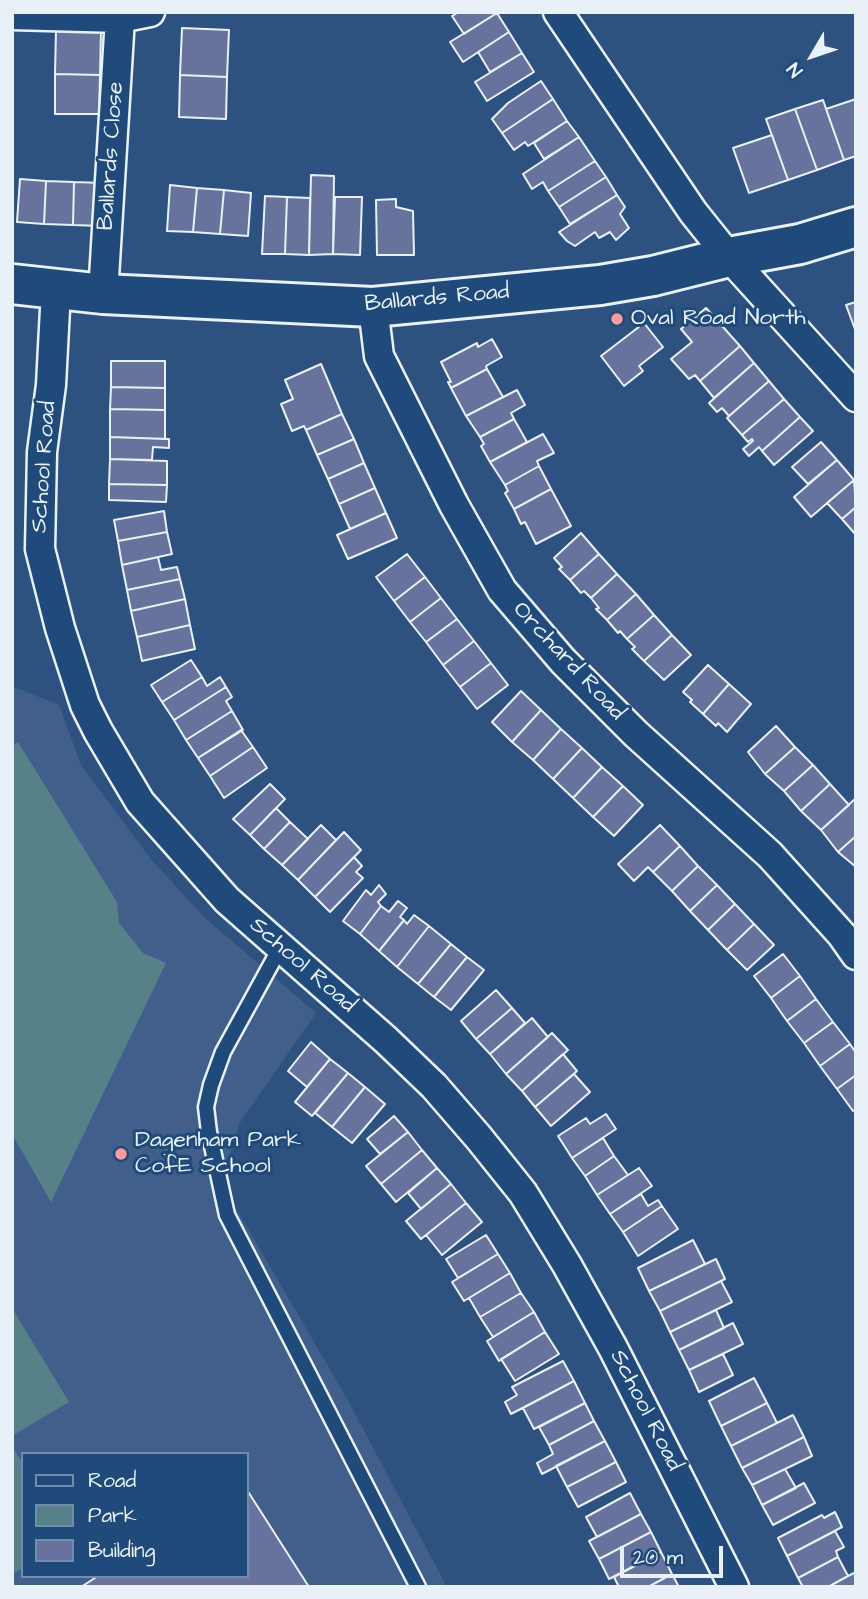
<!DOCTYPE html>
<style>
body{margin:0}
#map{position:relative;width:868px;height:1599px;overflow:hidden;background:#2d5281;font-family:"Architects Daughter",sans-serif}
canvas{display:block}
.frame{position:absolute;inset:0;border:14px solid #e8f1f8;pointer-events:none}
.legend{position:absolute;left:21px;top:1452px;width:228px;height:126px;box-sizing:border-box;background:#1f4a7a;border:2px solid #6f8dac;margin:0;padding:9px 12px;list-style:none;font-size:21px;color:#e8f1f8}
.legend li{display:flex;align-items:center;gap:14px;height:35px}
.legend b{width:35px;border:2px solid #6f8dac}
.north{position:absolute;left:777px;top:21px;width:70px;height:70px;-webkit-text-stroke:5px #1f4a7a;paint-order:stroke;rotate:231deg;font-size:19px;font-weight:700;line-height:28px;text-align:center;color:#e8f1f8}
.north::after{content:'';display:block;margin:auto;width:24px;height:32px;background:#e8f1f8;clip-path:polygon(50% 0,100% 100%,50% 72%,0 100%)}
.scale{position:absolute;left:620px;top:1546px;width:103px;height:32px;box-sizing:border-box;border:4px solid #e8f1f8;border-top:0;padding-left:9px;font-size:21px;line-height:24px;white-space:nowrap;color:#e8f1f8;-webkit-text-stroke:5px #1f4a7a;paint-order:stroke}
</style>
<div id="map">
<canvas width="868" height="1599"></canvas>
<div class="frame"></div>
<ul class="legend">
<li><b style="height:9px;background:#1f4a7a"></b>Road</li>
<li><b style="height:19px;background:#568189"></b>Park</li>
<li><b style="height:19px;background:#67729d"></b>Building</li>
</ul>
<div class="north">N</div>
<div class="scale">20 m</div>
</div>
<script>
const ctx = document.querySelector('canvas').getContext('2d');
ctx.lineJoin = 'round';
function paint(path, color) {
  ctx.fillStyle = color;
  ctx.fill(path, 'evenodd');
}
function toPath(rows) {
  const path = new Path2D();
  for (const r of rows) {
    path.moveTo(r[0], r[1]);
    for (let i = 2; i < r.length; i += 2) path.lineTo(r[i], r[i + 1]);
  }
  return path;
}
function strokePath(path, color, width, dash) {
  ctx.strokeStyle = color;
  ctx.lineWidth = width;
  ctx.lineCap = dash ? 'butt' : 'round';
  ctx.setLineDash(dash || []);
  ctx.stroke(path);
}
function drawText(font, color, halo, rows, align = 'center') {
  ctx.font = font + ' "Architects Daughter",sans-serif';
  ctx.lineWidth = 6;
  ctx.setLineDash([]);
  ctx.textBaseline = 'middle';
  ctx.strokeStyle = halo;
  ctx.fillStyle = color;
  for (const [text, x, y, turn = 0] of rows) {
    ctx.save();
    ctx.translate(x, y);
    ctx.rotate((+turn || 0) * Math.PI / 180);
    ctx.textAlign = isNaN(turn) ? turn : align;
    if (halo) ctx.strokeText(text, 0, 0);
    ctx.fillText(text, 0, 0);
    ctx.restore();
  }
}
paint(toPath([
 [12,686,59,705,81,765,150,858,204,917,316,1013,239,1124,222,1184,346,1397,447,1587,12,1587],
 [23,1454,247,1454,247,1576,23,1576]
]), '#415f8b');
paint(toPath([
 [18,742,117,902,119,923,143,953,166,963,51,1202,12,1134,12,746],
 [12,1308,69,1402,12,1436],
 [12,1446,23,1464,23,1568,12,1574]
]), '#568189');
const building = toPath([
 [459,12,496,12,497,13,464,34,452,16,459,12],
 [497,13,509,32,463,62,450,42,497,13],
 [182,28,229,30,227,77,180,75,182,28],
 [56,30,101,31,100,75,55,74,56,30],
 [509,32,522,53,490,72,478,52,509,32],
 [522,53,534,72,487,101,475,82,522,53],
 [55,74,100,75,99,114,55,114,55,74],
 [180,75,227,77,226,119,179,117,180,75],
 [541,81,553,99,502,133,492,119,508,103,541,81],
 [553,99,567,121,528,146,525,142,514,150,502,133,553,99],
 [856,99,856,156,844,160,826,109,856,99],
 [823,100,844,160,817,170,795,109,823,100],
 [795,109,817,170,788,180,766,119,795,109],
 [567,121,579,137,544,159,534,143,567,121],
 [772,135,788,180,749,193,733,148,772,135],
 [579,137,595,161,548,191,543,182,532,189,523,174,579,137],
 [595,161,606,177,559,207,548,191,595,161],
 [311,175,334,176,333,254,309,255,311,175],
 [606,177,617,195,570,224,559,207,606,177],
 [20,179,46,181,44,224,17,222,20,179],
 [46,181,74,182,73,225,44,224,46,181],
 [74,182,103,183,101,226,73,225,74,182],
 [170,185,197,188,193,232,167,231,170,185],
 [197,188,224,190,220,234,193,232,197,188],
 [224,190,251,193,248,236,220,234,224,190],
 [617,195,625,207,620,214,629,228,616,240,610,232,599,238,595,232,575,246,567,241,559,232,617,195],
 [265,196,287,197,285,254,262,254,265,196],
 [287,197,310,198,309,255,285,254,287,197],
 [335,197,362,197,360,255,333,254,335,197],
 [396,199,396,207,413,211,414,255,377,255,376,200,396,199],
 [856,302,856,332,846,305,856,302],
 [706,308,740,346,700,381,695,375,689,379,671,359,692,342,681,329,706,308],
 [644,323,663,347,639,366,643,371,624,386,601,356,644,323],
 [492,339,502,357,486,366,487,369,451,388,448,382,451,382,441,362,477,343,478,347,492,339],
 [740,346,754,363,714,398,700,381,740,346],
 [111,361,165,361,165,388,111,387,111,361],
 [754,363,769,381,729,416,722,408,717,412,709,403,754,363],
 [321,364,342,414,306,430,304,426,292,431,281,404,293,399,285,380,321,364],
 [487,369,503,397,466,416,451,388,487,369],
 [769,381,784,399,742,435,727,418,769,381],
 [111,387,165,388,165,410,110,409,111,387],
 [517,390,525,405,511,413,514,419,480,437,466,416,517,390],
 [784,399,800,417,762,451,759,447,749,456,743,449,753,441,752,439,748,442,742,435,784,399],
 [110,409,165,410,165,439,110,437,110,409],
 [342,414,354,439,317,455,306,430,342,414],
 [800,417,813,431,774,465,762,451,800,417],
 [514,419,527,442,490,462,481,446,484,444,480,437,514,419],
 [543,434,554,453,537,461,539,466,505,485,490,462,543,434],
 [110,437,169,439,169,448,153,447,152,460,110,459,110,437],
 [354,439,364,463,328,479,317,455,354,439],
 [821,442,837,460,808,484,792,467,821,442],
 [110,459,167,461,167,485,109,484,110,459],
 [837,460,854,480,811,517,794,497,837,460],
 [364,463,375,488,339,504,328,479,364,463],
 [539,466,551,489,514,509,505,493,508,491,505,485,539,466],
 [854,480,856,507,842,519,827,503,854,480],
 [109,484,167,485,166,502,109,500,109,484],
 [375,488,386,513,350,529,339,504,375,488],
 [551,489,571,526,536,544,525,522,521,524,514,509,551,489],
 [856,507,856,535,842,519,856,507],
 [164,511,167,532,118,541,114,520,164,511],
 [386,513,397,538,348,559,337,535,386,513],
 [167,532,172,554,122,565,118,541,167,532],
 [581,533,599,554,570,580,559,569,562,567,554,558,581,533],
 [407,554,425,577,394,601,376,577,407,554],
 [599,554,617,574,591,598,584,591,581,593,570,580,599,554],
 [158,557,161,570,177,567,180,579,127,590,122,565,158,557],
 [617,574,636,594,607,620,596,609,599,608,591,598,617,574],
 [425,577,441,598,410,622,394,601,425,577],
 [180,579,185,599,131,611,127,590,180,579],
 [636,594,654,615,627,639,620,631,618,633,607,620,636,594],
 [441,598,457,619,426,642,410,622,441,598],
 [185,599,190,625,137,637,131,611,185,599],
 [654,615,672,635,644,661,632,649,635,647,627,639,654,615],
 [457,619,474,641,443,665,426,642,457,619],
 [190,625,195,649,142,661,137,637,190,625],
 [672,635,691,655,664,680,644,661,672,635],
 [474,641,491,663,460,687,443,665,474,641],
 [191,660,202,677,162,702,151,685,191,660],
 [491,663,508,685,477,709,460,687,491,663],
 [708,665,729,684,703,714,690,702,692,700,683,692,708,665],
 [202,677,207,686,220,677,226,687,174,720,162,702,202,677],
 [729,684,751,704,727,732,718,723,716,726,703,714,729,684],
 [226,687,232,697,226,701,232,711,186,740,174,720,226,687],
 [521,691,541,710,512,742,492,722,521,691],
 [541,710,561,729,533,760,512,742,541,710],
 [232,711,243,730,198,758,186,740,232,711],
 [776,726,795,747,765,774,748,752,776,726],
 [561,729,582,748,553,779,533,760,561,729],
 [241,730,253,747,210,776,198,758,241,730],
 [253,747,267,768,224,798,210,776,253,747],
 [795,747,813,765,784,791,765,774,795,747],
 [582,748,602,767,573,798,553,779,582,748],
 [813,765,830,784,801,811,784,791,813,765],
 [602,767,623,786,593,817,573,798,602,767],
 [270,784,285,799,250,835,233,819,270,784],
 [830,784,849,805,821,830,801,811,830,784],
 [623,786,643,805,614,836,593,817,623,786],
 [856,798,856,836,838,852,821,830,856,798],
 [276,808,290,822,264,849,250,835,276,808],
 [290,822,308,839,282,865,264,849,290,822],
 [321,825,336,840,298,880,282,865,321,825],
 [660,825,680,846,653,872,648,867,634,881,618,864,660,825],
 [344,832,361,850,315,897,298,880,344,832],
 [856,836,856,867,838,852,856,836],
 [680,846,698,866,672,891,653,872,680,846],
 [354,857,362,866,356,872,363,878,330,912,315,897,354,857],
 [698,866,717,885,690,911,672,891,698,866],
 [379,885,386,894,378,902,381,906,360,934,343,921,366,890,371,895,379,885],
 [717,885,735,904,708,930,690,911,717,885],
 [398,901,407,908,400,917,404,920,379,951,360,934,381,906,389,912,398,901],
 [735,904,754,924,727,950,708,930,735,904],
 [414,915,429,926,397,967,379,951,404,920,407,924,414,915],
 [754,924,774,945,747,970,727,950,754,924],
 [429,926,451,944,418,984,397,967,429,926],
 [451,944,467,957,434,997,418,984,451,944],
 [783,954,800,976,771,998,754,976,783,954],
 [467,957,484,970,451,1010,434,997,467,957],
 [800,976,816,999,787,1021,771,998,800,976],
 [496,990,512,1008,476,1039,461,1021,496,990],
 [816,999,833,1022,804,1043,787,1021,816,999],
 [512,1008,525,1023,490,1054,476,1039,512,1008],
 [532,1018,548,1037,506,1074,490,1054,532,1018],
 [833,1022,850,1044,820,1066,804,1043,833,1022],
 [552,1033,568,1050,522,1091,506,1074,552,1033],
 [311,1042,330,1059,307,1087,288,1071,311,1042],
 [850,1044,856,1053,856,1075,837,1089,820,1066,850,1044],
 [563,1054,577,1071,535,1107,522,1091,563,1054],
 [330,1059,348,1073,312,1116,295,1102,330,1059],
 [348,1073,365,1087,332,1127,315,1113,348,1073],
 [574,1074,590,1092,551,1126,535,1107,574,1074],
 [856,1075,856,1109,853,1111,837,1089,856,1075],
 [365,1087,385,1104,352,1143,332,1127,365,1087],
 [606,1114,616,1129,572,1158,558,1136,586,1118,590,1124,606,1114],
 [394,1116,408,1132,380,1154,367,1139,394,1116],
 [408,1132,422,1150,381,1184,366,1166,408,1132],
 [603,1138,614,1156,585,1176,572,1158,603,1138],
 [422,1150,437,1168,396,1202,381,1184,422,1150],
 [614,1156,628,1175,597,1195,585,1176,614,1156],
 [437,1168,451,1184,421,1209,408,1193,437,1168],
 [639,1168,652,1186,610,1214,597,1195,639,1168],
 [451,1184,466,1203,421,1239,406,1221,451,1184],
 [641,1194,648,1206,658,1200,662,1206,623,1232,610,1214,641,1194],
 [466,1203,482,1222,442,1255,426,1235,466,1203],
 [662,1206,678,1229,638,1256,623,1232,662,1206],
 [486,1235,498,1254,458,1278,446,1259,486,1235],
 [693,1240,705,1264,649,1291,638,1268,693,1240],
 [498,1254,510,1273,464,1301,452,1282,498,1254],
 [716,1259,725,1279,660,1311,649,1291,716,1259],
 [510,1273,521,1293,480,1317,469,1298,510,1273],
 [721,1281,732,1302,670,1332,660,1311,721,1281],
 [521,1293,534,1312,493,1337,480,1317,521,1293],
 [716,1310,724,1328,679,1350,670,1332,716,1310],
 [534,1312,545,1332,499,1361,487,1341,534,1312],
 [733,1323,743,1344,689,1370,679,1350,733,1323],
 [545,1332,559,1354,515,1381,501,1359,545,1332],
 [723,1354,733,1375,699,1392,689,1370,723,1354],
 [563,1361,574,1381,511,1414,505,1402,517,1395,512,1387,563,1361],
 [754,1378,767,1403,721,1426,709,1401,754,1378],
 [574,1381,585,1403,534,1429,523,1408,574,1381],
 [585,1403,594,1421,549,1445,539,1427,585,1403],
 [767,1403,777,1423,731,1446,721,1426,767,1403],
 [793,1415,804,1437,742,1468,731,1446,793,1415],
 [594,1421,605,1441,542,1474,537,1463,553,1454,549,1445,594,1421],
 [804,1437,812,1456,752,1485,742,1468,804,1437],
 [605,1441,616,1462,567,1487,556,1466,605,1441],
 [616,1462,626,1482,578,1507,567,1487,616,1462],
 [785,1469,796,1488,762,1505,752,1485,785,1469],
 [804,1483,815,1503,773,1525,762,1505,804,1483],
 [247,1490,309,1587,81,1587,98,1576,247,1576,247,1490],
 [630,1493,641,1514,597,1537,586,1517,630,1493],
 [835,1512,842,1527,787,1556,778,1538,822,1515,824,1518,835,1512],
 [641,1514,651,1532,599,1559,589,1541,641,1514],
 [835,1531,844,1547,836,1551,838,1557,798,1578,787,1556,835,1531],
 [651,1532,661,1552,609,1579,599,1559,651,1532],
 [661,1552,672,1574,648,1587,619,1587,614,1577,661,1552],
 [838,1557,848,1576,828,1587,803,1587,798,1578,838,1557],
 [856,1572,856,1587,828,1587,848,1576,856,1572],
 [672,1574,679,1587,648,1587,672,1574]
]);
paint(building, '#67729d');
strokePath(building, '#e8f1f8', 2);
const lane = toPath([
 [280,948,223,1052,211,1085,206,1107,209,1132,227,1215,418,1587]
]);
const street = toPath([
 [558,12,693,212,729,257,856,397],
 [12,15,120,18,150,12],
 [56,290,51,385,42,452,40,549,60,628,85,705,98,731,140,802,227,900,386,1040,434,1086,479,1138,523,1193,567,1265,613,1348,734,1587],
 [103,294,120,18],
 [373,307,379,356,454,505,502,590,563,661,636,734,770,855,842,935,856,955]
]);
const secondary = toPath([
 [12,284,103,294,373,307,600,285,653,276,729,257,800,244,856,227]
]);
strokePath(lane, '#e8f1f8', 19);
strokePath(street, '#e8f1f8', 33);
strokePath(secondary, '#e8f1f8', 44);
strokePath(lane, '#1f4a7a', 14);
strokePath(street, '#1f4a7a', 28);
strokePath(secondary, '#1f4a7a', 38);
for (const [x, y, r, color] of [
 [617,319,7,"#ff9aa2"],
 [121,1154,7,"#ff9aa2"]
]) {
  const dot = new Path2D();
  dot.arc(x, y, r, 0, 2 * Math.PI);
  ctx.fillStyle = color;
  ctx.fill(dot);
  strokePath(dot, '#1f4a7a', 2.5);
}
drawText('23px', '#e8f1f8', '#1f4a7a', [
 ["Ballards Close",112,156,-86],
 ["Ballards Road",437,299,-5],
 ["School Road",45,467,-86],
 ["Orchard Road",568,662,47],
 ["School Road",302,966,41],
 ["School Road",645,1411,63]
]);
drawText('23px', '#e8f1f8', '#1f4a7a', [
 ["Oval Road North",631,319],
 ["Dagenham Park",135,1141],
 ["CofE School",135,1167]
], 'left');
</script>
